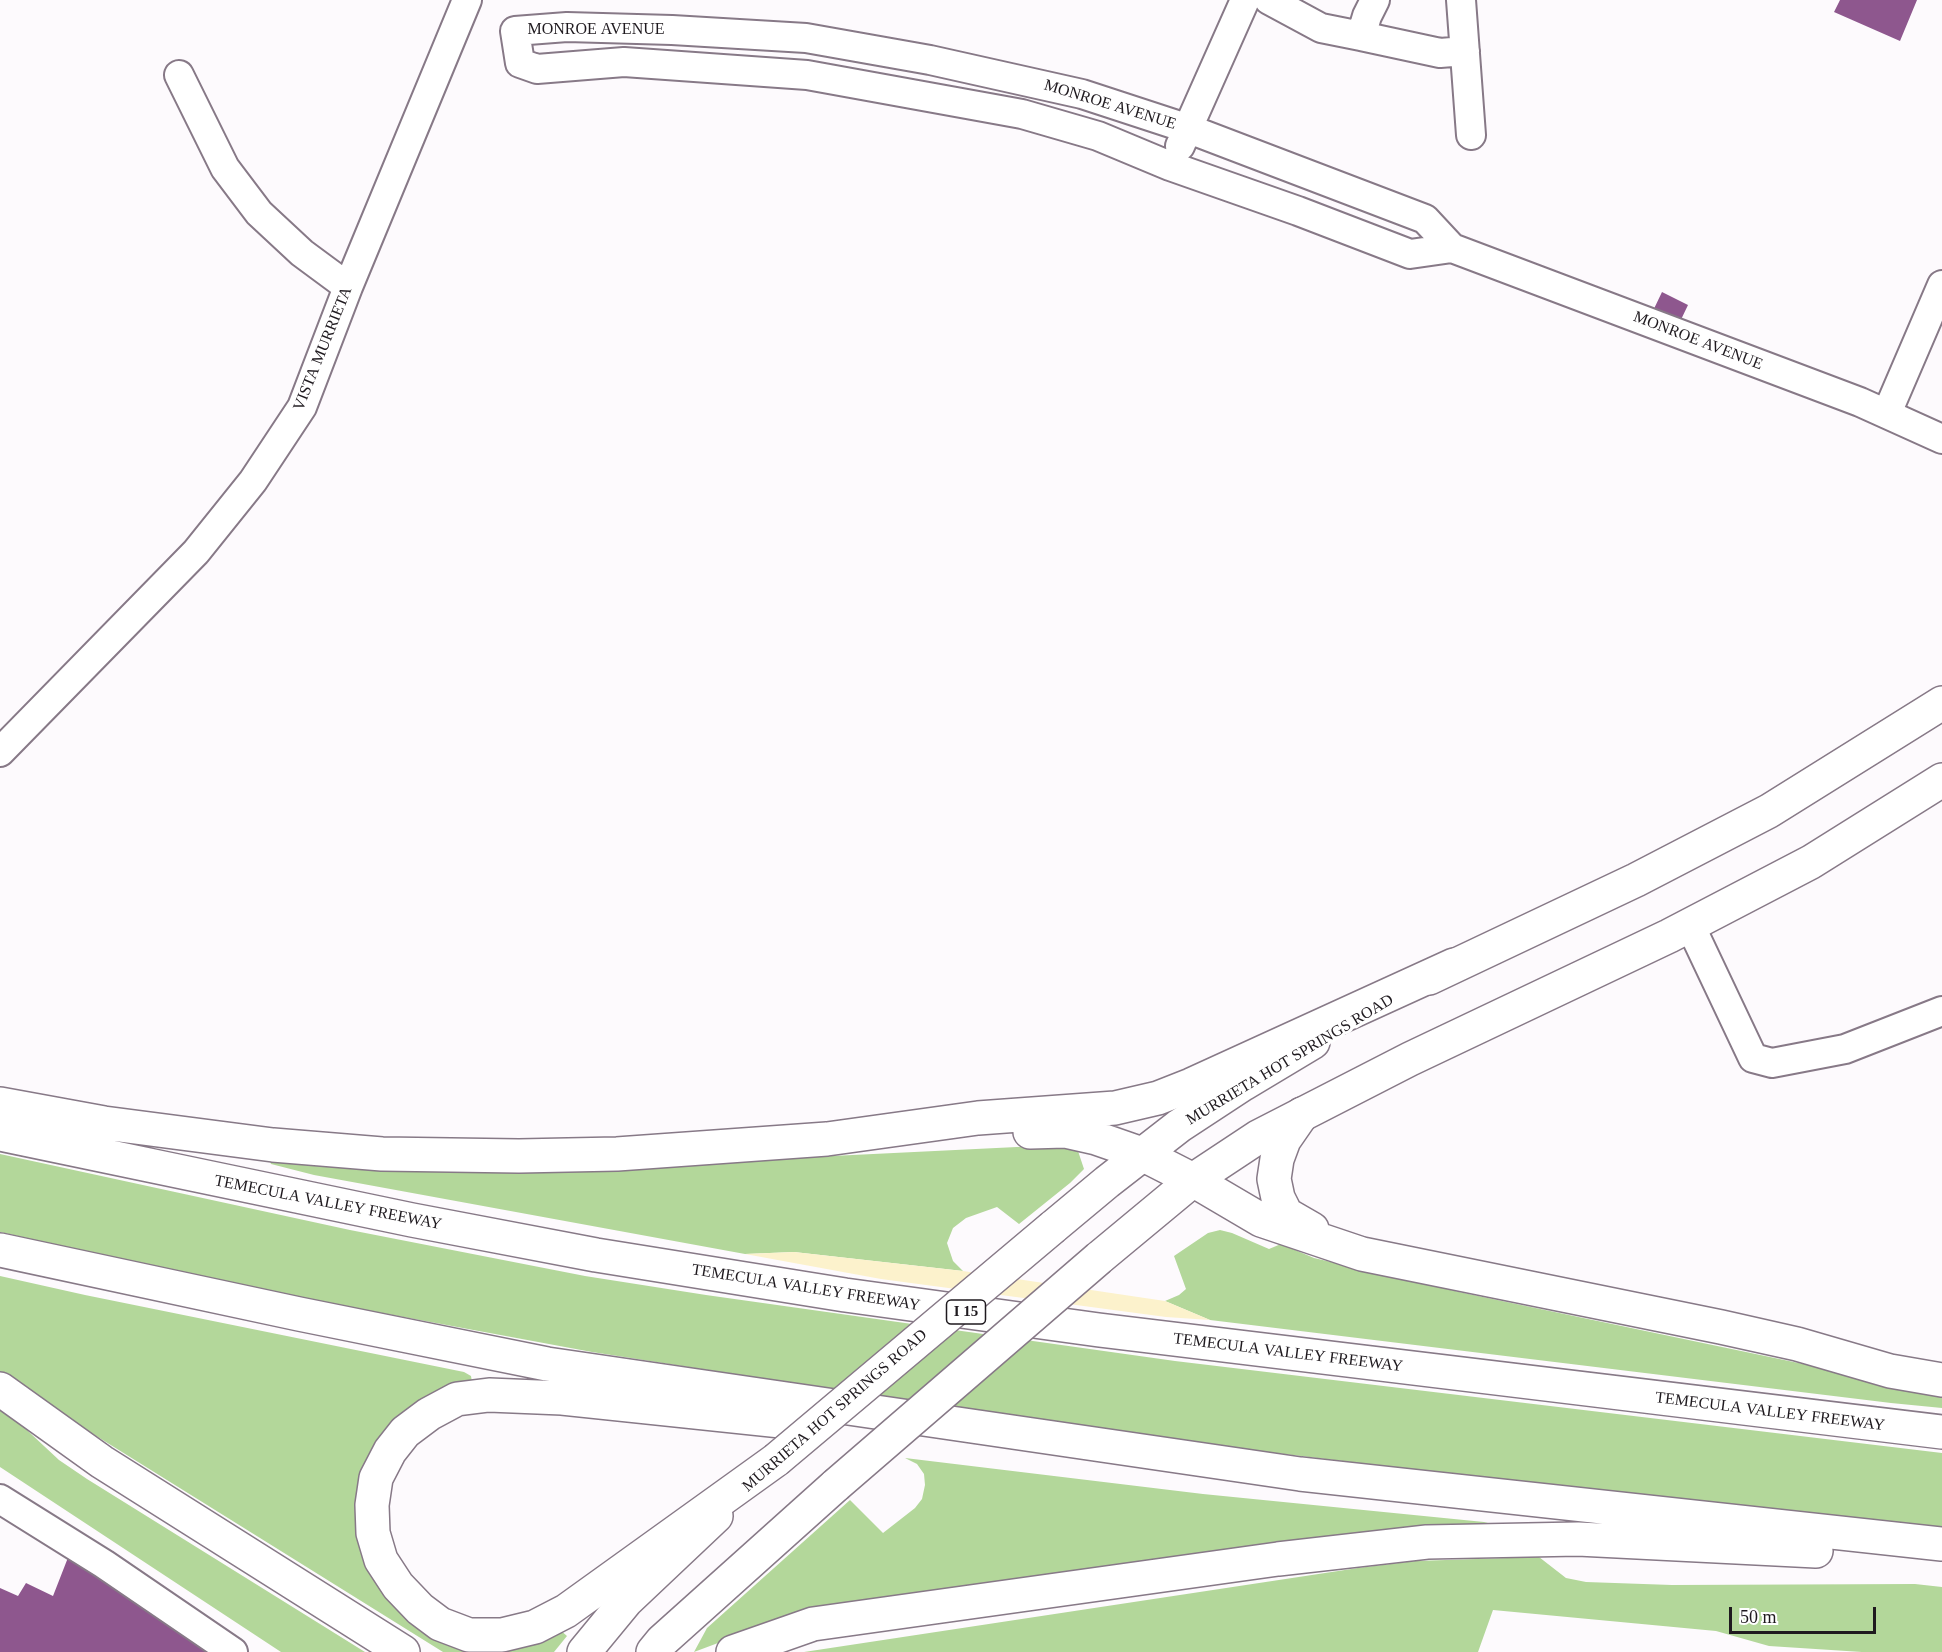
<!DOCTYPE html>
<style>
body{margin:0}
#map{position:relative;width:1942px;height:1652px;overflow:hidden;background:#fdfafd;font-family:"Times New Roman",serif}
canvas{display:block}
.scale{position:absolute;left:1729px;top:1607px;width:147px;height:27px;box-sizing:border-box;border:3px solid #1f1a1f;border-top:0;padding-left:8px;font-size:18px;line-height:21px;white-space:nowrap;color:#1f1a1f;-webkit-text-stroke:4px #fff;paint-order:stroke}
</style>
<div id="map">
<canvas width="1942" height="1652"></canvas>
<div class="scale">50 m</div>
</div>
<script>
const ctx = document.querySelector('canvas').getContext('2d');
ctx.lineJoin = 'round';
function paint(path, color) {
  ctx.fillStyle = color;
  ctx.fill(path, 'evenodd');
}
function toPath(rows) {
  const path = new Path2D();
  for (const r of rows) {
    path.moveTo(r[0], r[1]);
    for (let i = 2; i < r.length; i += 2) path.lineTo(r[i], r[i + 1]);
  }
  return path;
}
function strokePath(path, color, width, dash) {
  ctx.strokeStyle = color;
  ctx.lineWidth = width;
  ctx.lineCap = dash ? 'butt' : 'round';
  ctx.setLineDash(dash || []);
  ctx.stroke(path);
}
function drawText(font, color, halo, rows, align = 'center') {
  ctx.font = font + ' "Times New Roman",serif';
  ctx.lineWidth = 6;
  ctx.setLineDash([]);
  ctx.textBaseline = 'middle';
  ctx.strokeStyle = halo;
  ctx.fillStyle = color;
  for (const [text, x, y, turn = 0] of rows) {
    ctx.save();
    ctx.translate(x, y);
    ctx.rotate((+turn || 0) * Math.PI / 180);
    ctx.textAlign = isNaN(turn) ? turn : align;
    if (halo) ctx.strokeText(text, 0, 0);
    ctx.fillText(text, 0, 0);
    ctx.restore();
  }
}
paint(toPath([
 [1058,1145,1078,1151,1084,1169,1070,1183,1019,1224,997,1207,966,1218,953,1228,947,1243,953,1261,963,1271,794,1252,745,1254,314,1175,271,1164,269,1159,709,1162],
 [0,1154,350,1230,585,1276,706,1295,1175,1361,1942,1453,1942,1533,1126,1435,592,1352,258,1290,0,1232],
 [1220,1230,1232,1233,1269,1249,1281,1244,1314,1258,1459,1292,1942,1393,1942,1408,1891,1403,1210,1320,1165,1301,1179,1295,1186,1289,1174,1256,1208,1233],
 [0,1276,85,1295,464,1372,471,1376,472,1382,369,1471,416,1620,559,1629,567,1636,554,1652,443,1652,0,1376],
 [0,1405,59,1460,87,1479,365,1652,281,1652,0,1467],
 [905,1458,1203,1494,1484,1522,1496,1525,750,1631,694,1652,707,1628,850,1500,883,1533,915,1508,922,1499,925,1485,924,1474,917,1464],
 [1539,1557,1566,1578,1586,1582,1672,1585,1915,1584,1942,1587,1942,1652,1862,1652,1769,1646,1716,1631,1493,1610,1478,1652,804,1652,1358,1568,1415,1561]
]), '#b3d79a');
paint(toPath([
 [794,1252,963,1271,1165,1301,1210,1320,1166,1317,881,1279,745,1254]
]), '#fcf2cc');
paint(toPath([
 [1840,0,1917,0,1900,41,1834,12],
 [1662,292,1688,305,1677,328,1651,315],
 [69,1555,220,1652,0,1652,0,1588,18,1596,26,1583,53,1596]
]), '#8e578e');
const minor = toPath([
 [1269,0,1321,28,1361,36,1367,16,1375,0],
 [1461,0,1471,135],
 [1361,36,1440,53,1465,51],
 [179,75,225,168,259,213,302,253,348,287],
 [1180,146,1245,0],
 [1452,248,1410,254,1298,211,1170,166,1098,136,1022,114,807,75,624,62,537,69,520,63,515,31,567,27,672,30,806,38,930,60,1082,94,1189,129,1425,219,1452,248,1860,402,1942,439],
 [1887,413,1942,285],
 [0,752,196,552,253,481,302,407,348,287,467,0],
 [1690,925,1753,1058,1772,1063,1845,1049,1942,1011],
 [0,1499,104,1564,233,1652]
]);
const major = toPath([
 [1429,978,1636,880,1769,811,1942,703],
 [1053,1227,1107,1182,1179,1126,1243,1084,1313,1042],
 [1099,1258,1193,1180,1258,1137,1410,1059,1669,936,1811,862,1942,780],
 [584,1652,626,1601,716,1516],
 [653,1652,662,1641,836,1485]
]);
const highway = toPath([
 [0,1104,104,1123,273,1145,382,1154,519,1156,617,1154,827,1139,978,1118,1115,1108,1158,1098,1191,1085,1454,965],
 [1302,1114,1284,1140,1277,1159,1274,1179,1278,1198,1286,1214,1312,1229],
 [1030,1132,1065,1131,1096,1138,1142,1154,1193,1180,1261,1220,1362,1254,1721,1327,1797,1344,1890,1371,1942,1380],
 [0,1134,412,1220,596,1255,845,1295,1099,1330,1942,1432],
 [0,1250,299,1314,547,1364,1300,1474,1942,1544],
 [0,1389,102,1462,403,1652],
 [776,1460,566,1611,535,1627,502,1635,469,1635,440,1624,420,1609,398,1586,381,1560,373,1533,372,1505,376,1478,390,1451,405,1432,429,1414,457,1399,489,1395,562,1398,800,1423],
 [733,1652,813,1624,1278,1559,1427,1542,1578,1539,1816,1551]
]);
strokePath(minor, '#877987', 32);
strokePath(major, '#877987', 36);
strokePath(highway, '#877987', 36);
strokePath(minor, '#fff', 28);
strokePath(major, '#fff', 33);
strokePath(highway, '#fff', 33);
const majorBridge = toPath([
 [776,1460,1053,1227],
 [836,1485,1099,1258]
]);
strokePath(majorBridge, '#877987', 36, []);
strokePath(majorBridge, '#fff', 33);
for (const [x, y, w] of [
 [966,1312,39]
]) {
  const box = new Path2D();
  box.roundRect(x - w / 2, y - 12, w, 24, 4.5);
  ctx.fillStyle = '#fff';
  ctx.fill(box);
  strokePath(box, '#1f1a1f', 1.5);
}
drawText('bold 15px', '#1f1a1f', null, [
 ["I 15",966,1312]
]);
drawText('16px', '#1f1a1f', '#fff', [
 ["MONROE AVENUE",596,30],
 ["MONROE AVENUE",1110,105,17],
 ["MONROE AVENUE",1698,341,21],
 ["VISTA MURRIETA",323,349,-68],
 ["MURRIETA HOT SPRINGS ROAD",1290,1060,-31],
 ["TEMECULA VALLEY FREEWAY",328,1203,11],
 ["TEMECULA VALLEY FREEWAY",806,1288,9],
 ["TEMECULA VALLEY FREEWAY",1288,1353,7],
 ["MURRIETA HOT SPRINGS ROAD",835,1411,-41],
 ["TEMECULA VALLEY FREEWAY",1770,1412,7]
]);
</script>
